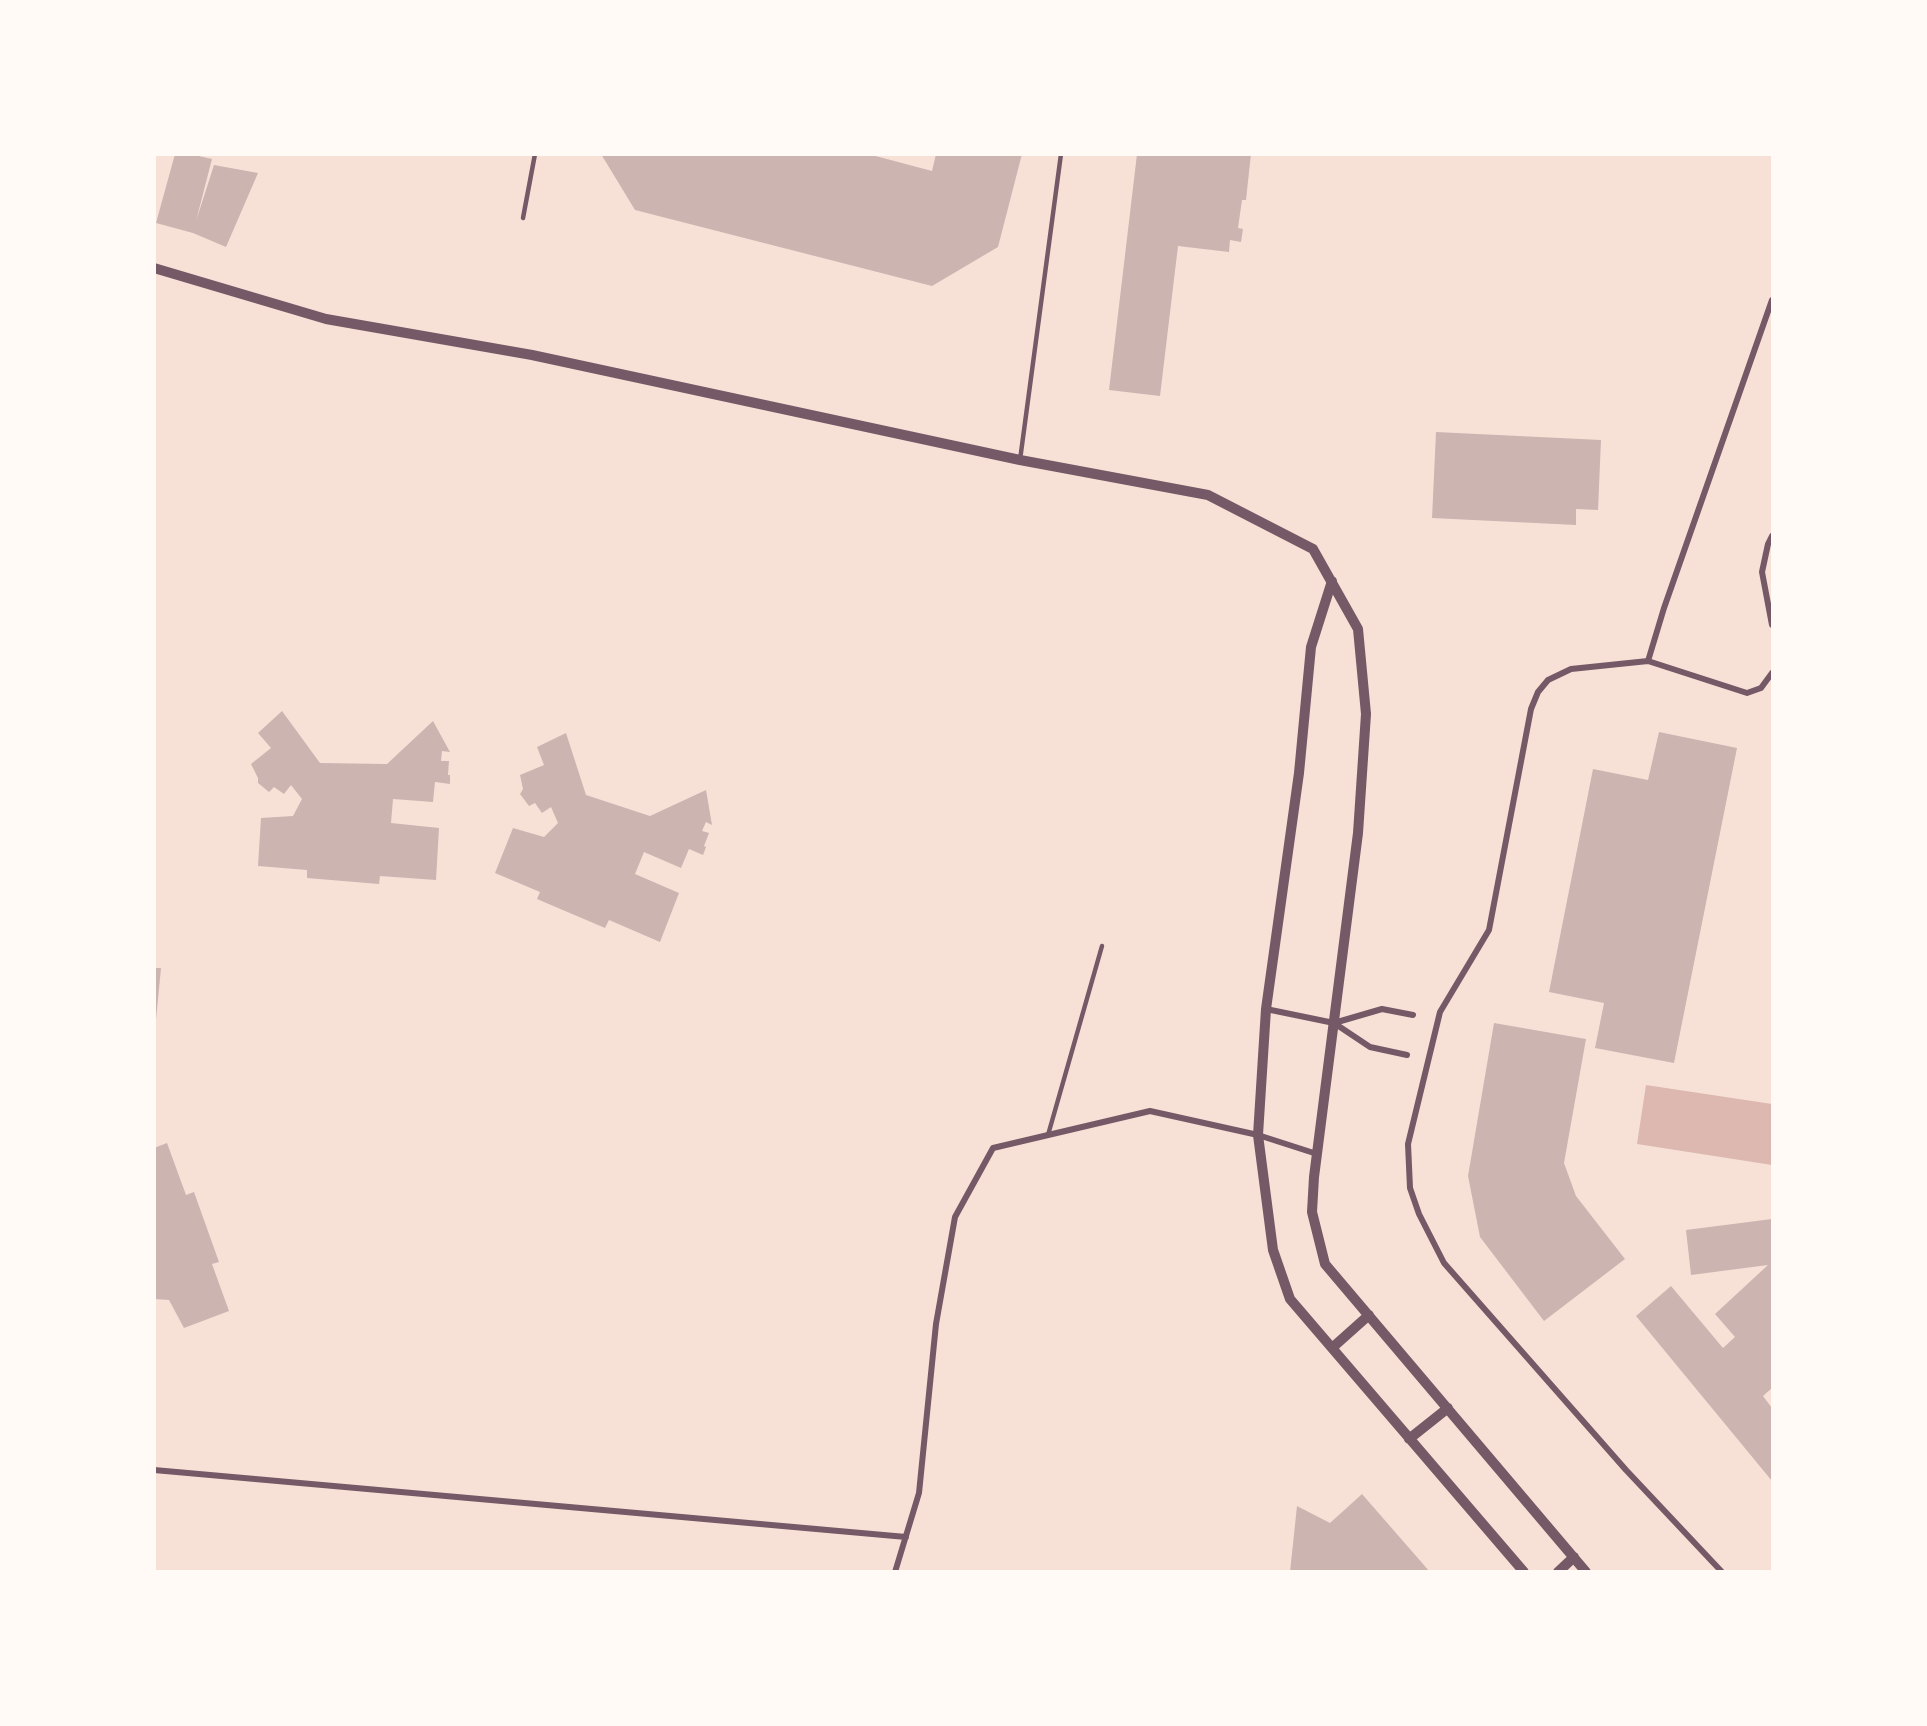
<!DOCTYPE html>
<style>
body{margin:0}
#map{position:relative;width:1927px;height:1726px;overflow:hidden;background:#f7e1d7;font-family:"Noto Sans",sans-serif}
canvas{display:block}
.frame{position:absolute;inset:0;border:156px solid #fffaf5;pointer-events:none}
</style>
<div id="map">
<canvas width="1927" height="1726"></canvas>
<div class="frame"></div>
</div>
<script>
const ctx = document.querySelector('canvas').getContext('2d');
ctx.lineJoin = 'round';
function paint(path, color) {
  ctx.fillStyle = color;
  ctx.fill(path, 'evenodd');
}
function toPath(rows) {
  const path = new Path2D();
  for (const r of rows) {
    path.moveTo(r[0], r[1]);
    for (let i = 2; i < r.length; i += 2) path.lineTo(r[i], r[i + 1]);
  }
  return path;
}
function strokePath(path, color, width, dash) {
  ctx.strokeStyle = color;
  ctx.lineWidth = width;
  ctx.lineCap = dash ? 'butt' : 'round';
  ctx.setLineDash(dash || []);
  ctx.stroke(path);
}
paint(toPath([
 [1646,1085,1772,1104,1772,1165,1637,1144]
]), '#dcb8b0');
paint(toPath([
 [175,154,190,154,212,159,196,221,214,165,258,173,226,247,193,233,156,223],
 [601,154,868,154,932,171,936,154,1022,154,998,247,932,286,635,210],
 [1137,154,1251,154,1246,200,1242,200,1238,228,1243,229,1241,242,1230,240,1229,252,1178,246,1160,396,1109,390],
 [1436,432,1601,440,1598,510,1576,509,1576,525,1432,518],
 [282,711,320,763,387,764,433,721,450,752,442,751,441,761,449,761,448,775,450,775,450,784,435,782,433,802,393,799,391,823,439,828,436,880,380,876,379,884,307,878,307,870,258,866,261,818,293,816,302,799,291,785,284,794,274,787,269,792,258,783,258,778,251,764,271,748,258,733],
 [1659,732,1737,748,1674,1063,1595,1048,1604,1003,1549,992,1593,769,1648,780],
 [566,733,586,795,650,816,706,790,712,825,706,822,702,831,709,833,704,846,706,847,703,855,689,849,681,868,644,852,635,874,679,893,660,942,609,920,605,928,537,899,540,892,495,873,513,828,544,837,558,823,551,807,542,813,535,803,529,806,520,794,523,789,520,775,544,765,537,747],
 [154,968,161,968,156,1020,154,1020],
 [1494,1023,1586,1039,1564,1163,1576,1196,1625,1259,1544,1321,1480,1237,1468,1176],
 [167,1143,186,1195,194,1192,219,1262,212,1264,229,1311,184,1328,169,1300,154,1299,154,1148],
 [1772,1219,1772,1388,1763,1396,1772,1408,1772,1481,1636,1316,1671,1286,1723,1348,1735,1337,1715,1314,1768,1265,1691,1275,1686,1230],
 [1362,1494,1430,1572,1290,1572,1297,1506,1330,1523]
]), '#ccb4b1');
strokePath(toPath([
 [523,218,535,154],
 [1020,460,1061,154],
 [1048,1135,1102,946]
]), '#755966', 4.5);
strokePath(toPath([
 [1772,536,1768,544,1762,572,1772,625],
 [1648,661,1664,608,1772,300],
 [1266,1009,1334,1023,1370,1047,1407,1055],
 [1334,1023,1382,1009,1413,1015],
 [154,1470,906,1537],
 [895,1572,919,1493,936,1324,955,1217,993,1148,1150,1111,1258,1135,1317,1154],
 [1722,1572,1626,1470,1444,1263,1419,1214,1410,1188,1408,1144,1440,1012,1489,930,1531,709,1538,692,1548,680,1571,669,1648,661,1747,693,1761,688,1772,673]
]), '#755966', 6);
strokePath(toPath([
 [154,268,326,319,532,355,1020,460,1208,495,1313,549,1358,629,1366,714,1358,833,1314,1177,1312,1212,1325,1264,1586,1572],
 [1332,581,1311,647,1299,773,1266,1009,1258,1135,1273,1250,1290,1299,1524,1572],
 [1332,1348,1369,1315],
 [1409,1439,1448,1408],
 [1558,1572,1574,1557]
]), '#755966', 10);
</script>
